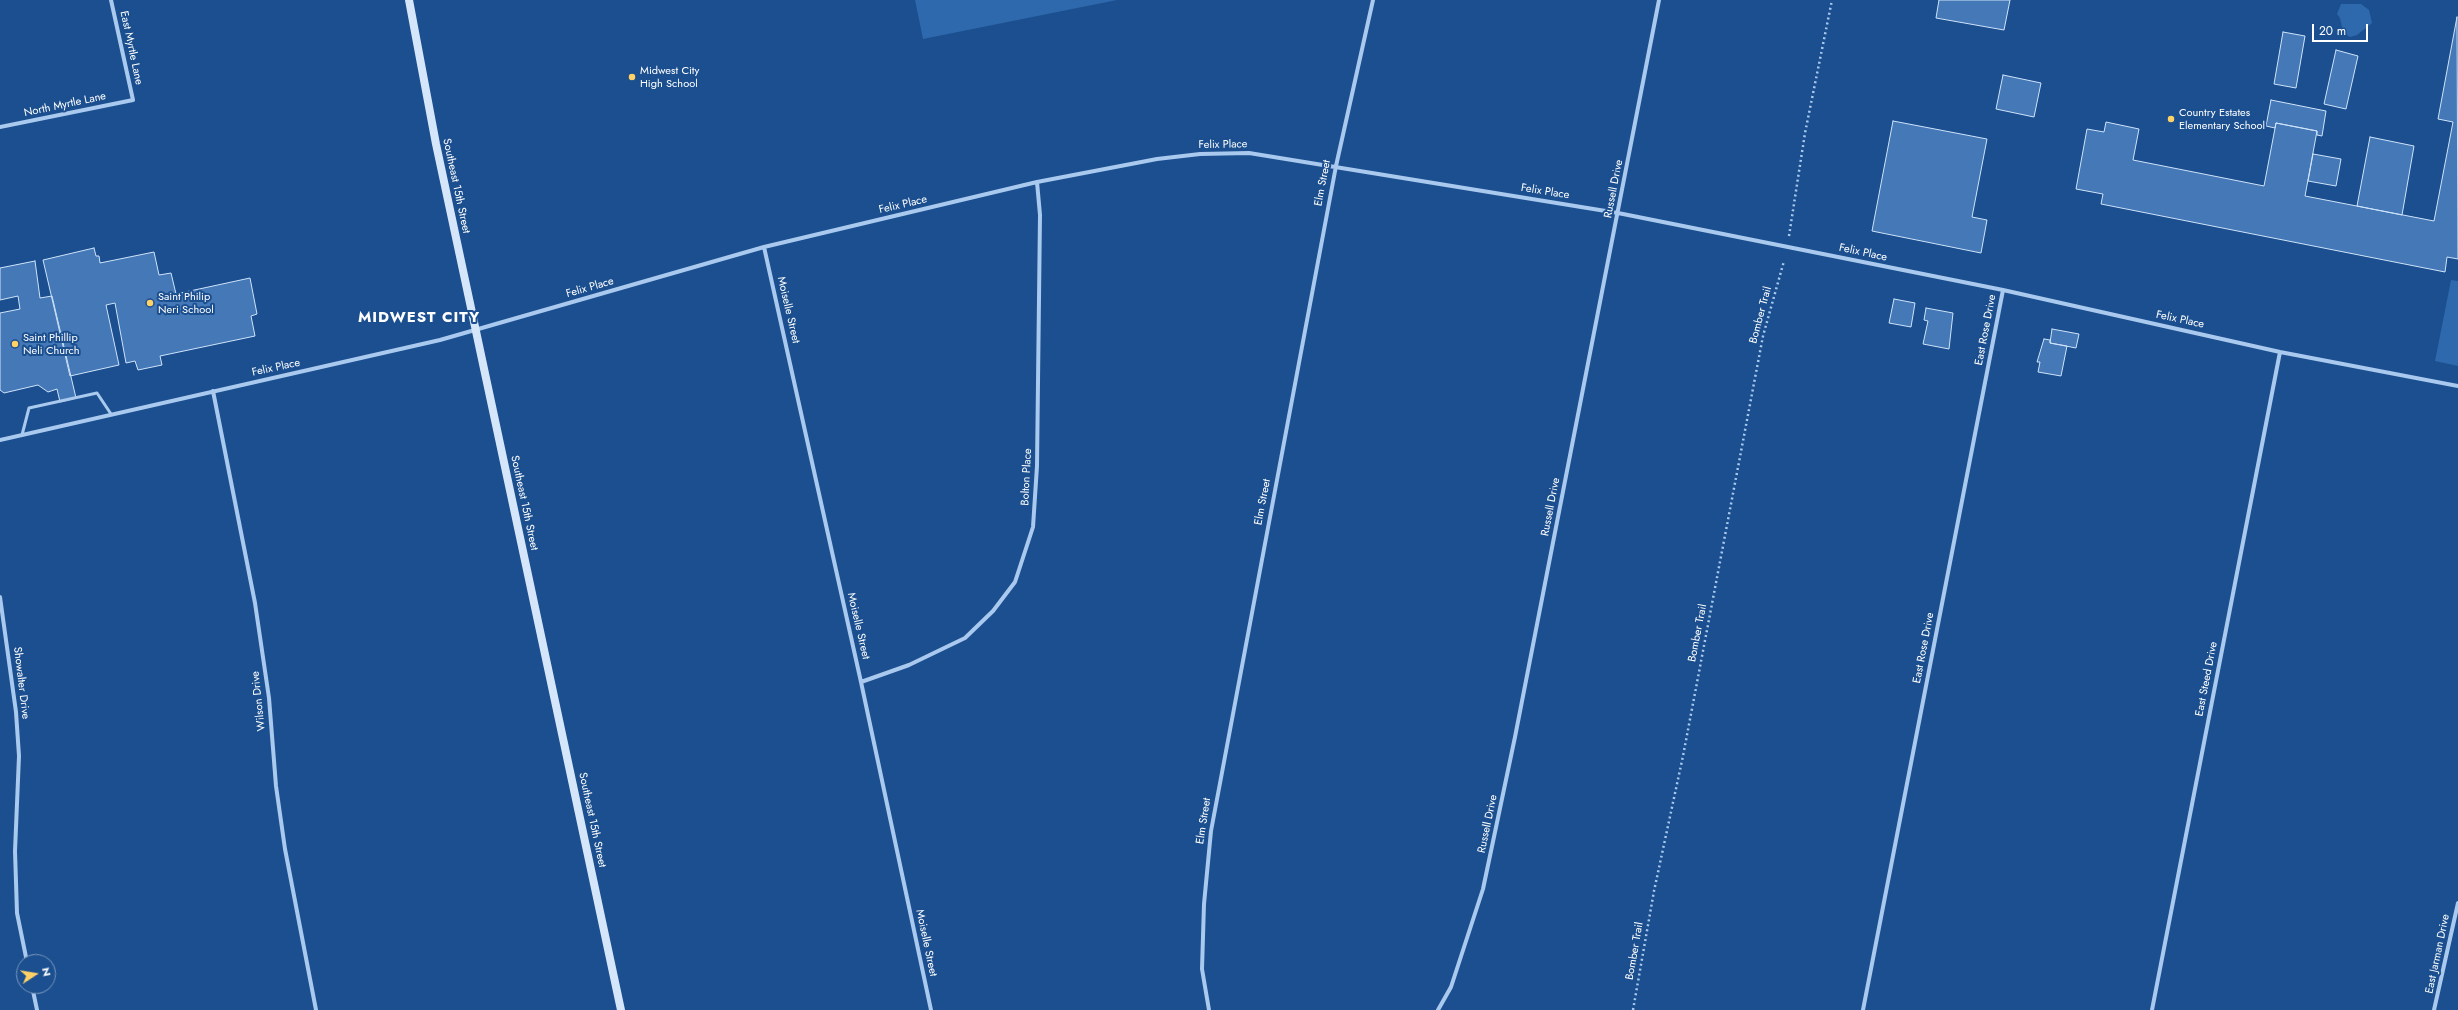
<!DOCTYPE html>
<style>
body{margin:0}
#map{position:relative;width:2458px;height:1010px;overflow:hidden;background:#1b4f8f;font-family:Jost,sans-serif}
canvas{display:block}
.north{position:absolute;left:16px;top:954px;width:40px;height:40px;box-sizing:border-box;background:#1b4f8f;border:1px solid #7695bc;border-radius:50%;rotate:78deg;font-size:11px;font-weight:700;line-height:16px;text-align:center;color:#fff}
.north::after{content:'';display:block;margin:auto;width:14px;height:18px;background:#ffd166;clip-path:polygon(50% 0,100% 100%,50% 72%,0 100%)}
.scale{position:absolute;left:2312px;top:24px;width:56px;height:18px;box-sizing:border-box;border:2px solid #fff;border-top:0;padding-left:5px;font-size:12px;line-height:14px;white-space:nowrap;color:#fff;-webkit-text-stroke:3px #1b4f8f;paint-order:stroke}
</style>
<div id="map">
<canvas width="2458" height="1010"></canvas>
<div class="north">N</div>
<div class="scale">20 m</div>
</div>
<script>
const ctx = document.querySelector('canvas').getContext('2d');
ctx.lineJoin = 'round';
function paint(path, color) {
  ctx.fillStyle = color;
  ctx.fill(path, 'evenodd');
}
function toPath(rows) {
  const path = new Path2D();
  for (const r of rows) {
    path.moveTo(r[0], r[1]);
    for (let i = 2; i < r.length; i += 2) path.lineTo(r[i], r[i + 1]);
  }
  return path;
}
function strokePath(path, color, width, dash) {
  ctx.strokeStyle = color;
  ctx.lineWidth = width;
  ctx.lineCap = dash ? 'butt' : 'round';
  ctx.setLineDash(dash || []);
  ctx.stroke(path);
}
function drawText(font, color, halo, rows, align = 'center') {
  ctx.font = font + ' Jost,sans-serif';
  ctx.lineWidth = 4;
  ctx.setLineDash([]);
  ctx.textBaseline = 'middle';
  ctx.strokeStyle = halo;
  ctx.fillStyle = color;
  for (const [text, x, y, turn = 0] of rows) {
    ctx.save();
    ctx.translate(x, y);
    ctx.rotate((+turn || 0) * Math.PI / 180);
    ctx.textAlign = isNaN(turn) ? turn : align;
    if (halo) ctx.strokeText(text, 0, 0);
    ctx.fillText(text, 0, 0);
    ctx.restore();
  }
}
paint(toPath([
 [915,0,1117,0,923,39],
 [2341,4,2361,4,2369,10,2372,23,2357,35,2350,37,2347,35,2343,32,2340,18,2337,14],
 [2451,280,2458,281,2458,366,2435,361]
]), '#2e69ad');
const building = toPath([
 [1939,0,2010,0,2004,30,1936,18,1939,0],
 [2457,17,2458,259,2447,257,2445,272,2101,204,2103,194,2076,189,2087,129,2104,132,2106,122,2139,129,2133,160,2264,186,2276,123,2317,131,2305,196,2434,221,2453,122,2438,119,2457,17],
 [2283,32,2305,36,2296,88,2274,84,2283,32],
 [2336,50,2358,56,2346,109,2324,104,2336,50],
 [2003,75,2041,83,2034,117,1996,109,2003,75],
 [2271,100,2326,111,2322,136,2317,135,2317,131,2276,123,2275,128,2266,126,2271,100],
 [1893,121,1987,139,1972,217,1987,220,1981,253,1872,231,1893,121],
 [2370,137,2414,146,2402,215,2357,206,2370,137],
 [2313,154,2341,159,2336,186,2308,181,2313,154],
 [94,248,96,256,99,256,100,263,154,252,159,275,171,273,176,294,250,278,257,314,251,316,255,336,160,356,162,365,138,370,135,361,126,363,115,303,106,305,119,365,70,376,43,260,94,248],
 [35,261,40,298,52,296,76,398,60,402,57,389,48,392,38,385,4,393,0,390,0,313,20,309,18,296,0,300,0,268,35,261],
 [1894,299,1915,303,1911,327,1889,323,1894,299],
 [1926,308,1953,313,1949,349,1923,344,1928,321,1924,320,1926,308],
 [2052,329,2079,334,2076,348,2050,343,2052,329],
 [2044,339,2050,340,2050,343,2067,346,2061,376,2038,372,2040,362,2037,362,2044,339]
]);
paint(building, '#4478b7');
strokePath(building, '#cfe3fa', 1);
strokePath(toPath([
 [1789,236,1805,133,1832,0],
 [1633,1010,1654,891,1683,756,1763,336,1784,261]
]), '#a9c9ee', 2.5, [2, 3]);
strokePath(toPath([
 [22,435,29,408,97,393,111,414]
]), '#a9c9ee', 3);
strokePath(toPath([
 [0,127,133,100,111,0],
 [764,247,861,682,931,1010],
 [213,391,255,603,269,698,276,786,285,849,316,1010],
 [0,440,440,340,764,247,1037,182,1157,159,1200,154,1249,153,1618,213,2003,290,2280,352,2458,386],
 [0,597,16,712,19,756,15,851,17,913,27,962],
 [861,682,909,665,965,638,993,611,1015,582,1033,527,1037,466,1040,215,1037,182],
 [32,986,37,1010],
 [1209,1010,1202,969,1204,904,1211,831,1336,166,1373,0],
 [1438,1010,1451,987,1483,889,1515,737,1659,0],
 [1863,1010,2003,290],
 [2152,1010,2280,352],
 [2434,1010,2458,903]
]), '#a9c9ee', 4);
strokePath(toPath([
 [409,0,436,144,621,1010]
]), '#d6e6fa', 8);
for (const [x, y, r, color] of [
 [632,77,4,"#ffd166"],
 [2171,119,4,"#ffd166"],
 [150,303,4,"#ffd166"],
 [15,344,4,"#ffd166"]
]) {
  const dot = new Path2D();
  dot.arc(x, y, r, 0, 2 * Math.PI);
  ctx.fillStyle = color;
  ctx.fill(dot);
  strokePath(dot, '#1b4f8f', 1.5);
}
drawText('11px', '#fff', '#1b4f8f', [
 ["East Myrtle Lane",131,48,78],
 ["North Myrtle Lane",65,105,-12],
 ["Felix Place",1223,145,-1],
 ["Elm Street",1323,183,-79],
 ["Southeast 15th Street",456,186,78],
 ["Russell Drive",1614,189,-79],
 ["Felix Place",1545,192,9],
 ["Felix Place",903,205,-13],
 ["Felix Place",1863,253,12],
 ["Felix Place",590,288,-16],
 ["Moiselle Street",788,310,77],
 ["Bomber Trail",1761,315,-75],
 ["Felix Place",2180,320,12],
 ["East Rose Drive",1986,330,-79],
 ["Felix Place",276,368,-12],
 ["Bolton Place",1027,477,-87],
 ["Elm Street",1263,502,-79],
 ["Southeast 15th Street",524,503,78],
 ["Russell Drive",1551,507,-79],
 ["Moiselle Street",858,626,77],
 ["Bomber Trail",1698,633,-79],
 ["East Rose Drive",1924,648,-79],
 ["East Steed Drive",2207,679,-79],
 ["Showalter Drive",21,683,83],
 ["Wilson Drive",259,701,-96],
 ["Southeast 15th Street",592,820,78],
 ["Elm Street",1204,821,-81],
 ["Russell Drive",1488,824,-78],
 ["Moiselle Street",926,943,78],
 ["Bomber Trail",1635,951,-80],
 ["East Jarman Drive",2438,954,-78]
]);
drawText('11px', '#fff', '#1b4f8f', [
 ["Midwest City",640,71],
 ["High School",640,84],
 ["Country Estates",2179,113],
 ["Elementary School",2179,126],
 ["Saint Philip",158,297],
 ["Neri School",158,310],
 ["Saint Phillip",23,338],
 ["Neli Church",23,351]
], 'left');
ctx.letterSpacing = '1px';
drawText('bold 15px', '#fff', '#1b4f8f', [
 ["MIDWEST CITY",419,318]
]);
ctx.letterSpacing = '0px';
</script>
